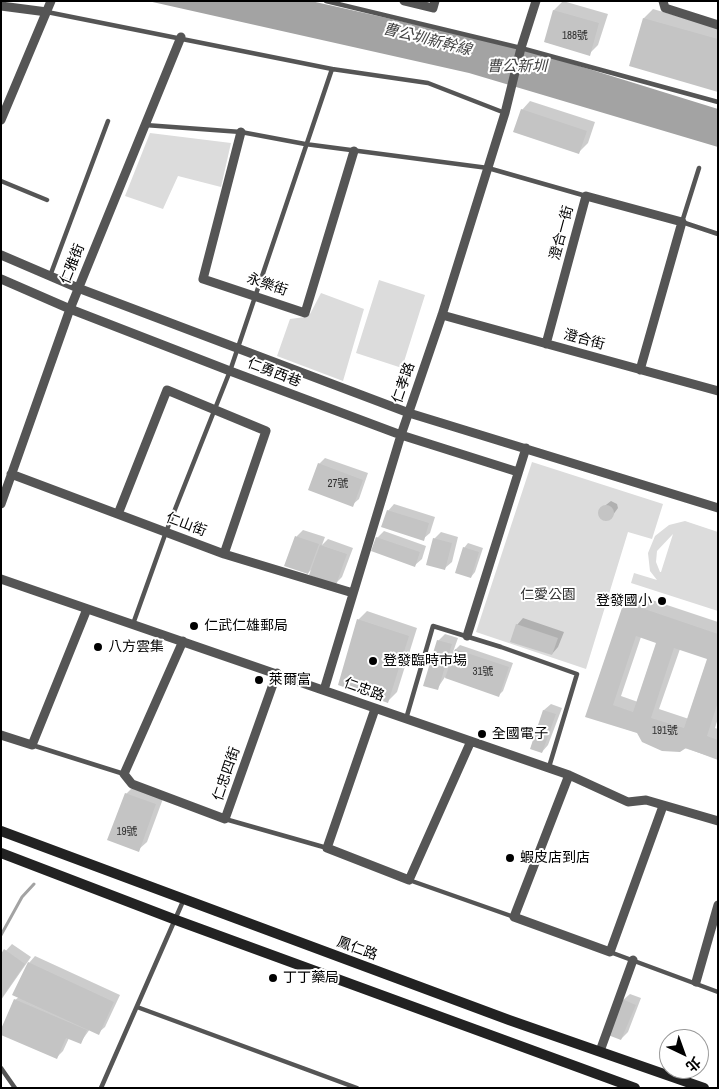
<!DOCTYPE html>
<meta charset="utf-8">
<style>
body{margin:0}
#map{position:relative;width:719px;height:1089px;overflow:hidden;background:#fff;font-family:"Archivo Narrow","Noto Sans TC",sans-serif}
canvas{display:block}
.frame{position:absolute;inset:0;border:2px solid #000;pointer-events:none}
.north{position:absolute;left:659px;top:1029px;width:50px;height:50px;box-sizing:border-box;background:#fff;border:1px solid #999;border-radius:50%;rotate:138deg;font-size:14px;font-weight:700;line-height:20px;text-align:center;color:#000}
.north::after{content:'';display:block;margin:auto;width:18px;height:22px;background:#000;clip-path:polygon(50% 0,100% 100%,50% 72%,0 100%)}
</style>
<div id="map">
<canvas width="719" height="1089"></canvas>
<div class="frame"></div>
<div class="north">北</div>
</div>
<script>
const ctx = document.querySelector('canvas').getContext('2d');
ctx.lineJoin = 'round';
function paint(path, color) {
  ctx.fillStyle = color;
  ctx.fill(path, 'evenodd');
}
function toPath(rows) {
  const path = new Path2D();
  for (const r of rows) {
    if (r.length === 3) {
      path.moveTo(r[0] + r[2], r[1]);
      path.arc(r[0], r[1], r[2], 0, 2 * Math.PI);
      continue;
    }
    path.moveTo(r[0], r[1]);
    for (let i = 2; i < r.length; i += 2) path.lineTo(r[i], r[i + 1]);
  }
  return path;
}
function strokePath(path, color, width, dash) {
  ctx.strokeStyle = color;
  ctx.lineWidth = width;
  ctx.lineCap = dash ? 'butt' : 'round';
  ctx.setLineDash(dash || []);
  ctx.stroke(path);
}
function drawText(font, color, halo, rows, align = 'center') {
  ctx.font = font + ' "Archivo Narrow","Noto Sans TC",sans-serif';
  ctx.lineWidth = 4;
  ctx.setLineDash([]);
  ctx.textBaseline = 'middle';
  ctx.strokeStyle = halo;
  ctx.fillStyle = color;
  for (const [text, x, y, turn = 0] of rows) {
    ctx.save();
    ctx.translate(x, y);
    ctx.rotate((+turn || 0) * Math.PI / 180);
    ctx.textAlign = isNaN(turn) ? turn : align;
    if (halo) ctx.strokeText(text, 0, 0);
    ctx.fillText(text, 0, 0);
    ctx.restore();
  }
}
paint(toPath([
 [150,133,231,143,221,187,178,176,163,209,125,196],
 [379,280,425,295,402,368,356,353],
 [321,293,364,309,343,381,277,356,290,319,305,317,310,314],
 [532,462,663,504,652,539,628,532,586,669,476,632],
 [685,521,718,532,718,611,631,583,634,573,657,580,650,571,648,553,655,536,669,525],
 [673,534,661,572,660,572,656,562,657,551]
]), '#dcdcdc');
paint(toPath([
 [148,1,311,1,521,48,718,109,718,147,469,73]
]), '#a3a3a3');
paint(toPath([
 [563,1,608,14,598,45,589,54,545,42,554,10],
 [653,9,718,28,718,91,631,65,644,18],
 [530,101,595,122,588,143,579,152,522,110],
 [325,458,368,473,359,499,352,505,319,464],
 [611,501,617,504,618,508,610,519,606,520,600,514,602,508],
 [394,504,435,517,430,533,423,539,388,511],
 [303,530,325,537,322,545,328,539,353,548,342,577,336,583,314,567,308,573,286,565,297,536],
 [384,531,426,546,422,559,415,565,377,538],
 [441,532,458,537,452,562,445,568,434,539],
 [468,543,483,548,475,572,471,577,464,548],
 [634,594,718,622,718,718,715,728,718,729,718,759,586,716,625,603],
 [641,637,658,642,638,702,621,696],
 [680,649,709,658,689,719,659,709],
 [367,611,417,628,397,692,388,701,358,620],
 [523,618,564,632,558,647,552,654,517,625],
 [445,634,458,638,453,652,460,645,513,663,503,691,499,695,445,677,437,689,438,641],
 [551,704,562,708,548,745,542,752,531,748,544,710],
 [135,785,164,796,147,842,138,850,126,794],
 [12,944,31,957,1,1000,1,956],
 [35,956,120,995,105,1027,98,1033,90,1029,80,1043,69,1038,63,1051,57,1057,15,1000,19,997,29,963],
 [630,994,641,998,628,1032,621,1039,623,1000]
]), '#0003');
strokePath(toPath([
 [1,935,22,897,34,884]
]), '#a3a3a3', 3);
paint(toPath([
 [553,10,599,23,590,56,544,42],
 [643,18,718,39,718,92,629,66],
 [521,109,587,131,579,154,513,132],
 [318,463,363,480,353,507,308,490],
 [606,513,8],
 [387,510,429,523,424,541,381,527],
 [295,536,319,544,308,574,284,566],
 [376,537,420,552,415,567,371,551],
 [433,538,452,543,445,570,426,565],
 [320,545,347,554,336,585,309,575],
 [463,547,479,552,471,578,455,573],
 [624,602,718,634,718,702,707,736,718,740,718,760,686,748,680,752,662,751,642,742,637,733,585,717],
 [636,636,656,643,633,712,613,705],
 [674,648,707,659,684,728,651,718],
 [357,619,409,636,388,703,338,685],
 [516,624,558,638,552,655,510,642],
 [437,640,452,644,438,690,423,686],
 [455,649,509,667,499,697,445,678],
 [543,710,556,714,542,753,530,749],
 [125,793,156,804,139,852,107,840],
 [4,949,25,964,1,999,1,954],
 [28,962,114,1002,99,1035,12,995],
 [14,999,87,1030,81,1044,66,1038,57,1059,1,1035,1,1029],
 [622,999,636,1005,621,1040,608,1035]
]), '#c4c4c4');
strokePath(toPath([
 [326,1,521,48,718,102],
 [47,12,332,69,428,83,505,113],
 [145,125,241,132,305,144,488,168,586,196],
 [699,168,682,222,718,234],
 [1,181,47,200],
 [50,276,108,121],
 [133,624,166,532,230,371,332,69],
 [406,719,433,626,501,647,577,674,549,767],
 [32,745,124,774],
 [225,819,327,848],
 [409,880,514,917],
 [610,952,718,992],
 [137,1007,357,1088],
 [1,1068,15,1088],
 [101,1088,184,899]
]), '#555', 4.5);
strokePath(toPath([
 [404,1,433,8,435,1],
 [663,1,665,8,718,25],
 [1,6,47,12],
 [1,120,51,1],
 [241,132,203,279,305,313,354,151],
 [1,255,78,288,409,413,718,508],
 [1,279,70,309,230,371,401,435,518,472],
 [442,315,718,391],
 [546,344,586,196,682,222,640,370],
 [11,474,224,554,353,593],
 [1,504,70,309,181,37],
 [118,514,167,390,266,431,224,554],
 [1,579,569,775,628,802,646,800,718,821],
 [467,636,526,448],
 [183,641,124,774,132,784,225,819,277,673],
 [324,690,401,435,442,315,505,113,521,48,536,1],
 [375,709,327,848,409,880,471,741],
 [1,735,32,745,87,609],
 [569,775,514,917,610,952,663,806],
 [696,982,718,905],
 [600,1051,633,960]
]), '#555', 9);
strokePath(toPath([
 [1,831,509,1020,704,1088],
 [1,853,176,920,635,1088]
]), '#222', 10);
for (const [x, y, r, color] of [
 [662,601,5,"#000"],
 [194,626,5,"#000"],
 [98,647,5,"#000"],
 [373,661,5,"#000"],
 [259,680,5,"#000"],
 [482,734,5,"#000"],
 [510,858,5,"#000"],
 [273,978,5,"#000"]
]) {
  const dot = new Path2D();
  dot.arc(x, y, r, 0, 2 * Math.PI);
  ctx.fillStyle = color;
  ctx.fill(dot);
  strokePath(dot, '#fff', 2);
}
drawText('11px', '#313131', null, [
 ["188號",575,36],
 ["27號",338,484],
 ["31號",483,672],
 ["191號",665,731],
 ["19號",127,832]
]);
drawText('14px', '#000', '#fff', [
 ["澄合一街",562,233,-75],
 ["仁雅街",73,264,-68],
 ["永樂街",267,285,19],
 ["澄合街",584,340,15],
 ["仁勇西巷",274,373,21],
 ["仁孝路",404,383,-71],
 ["仁山街",186,525,21],
 ["仁忠路",364,690,20],
 ["仁忠四街",227,774,-71],
 ["鳳仁路",357,949,20]
]);
drawText('14px', '#333', '#fff', [
 ["仁愛公園",548,595]
]);
drawText('14px', '#000', '#fff', [
 ["登發國小",652,601,"right"],
 ["仁武仁雄郵局",204,626],
 ["八方雲集",108,647],
 ["登發臨時市場",383,661],
 ["萊爾富",269,680],
 ["全國電子",492,734],
 ["蝦皮店到店",520,858],
 ["丁丁藥局",283,978]
], 'left');
drawText('italic 15px', '#444', '#fff', [
 ["曹公圳新幹線",427,40,14],
 ["曹公新圳",517,67]
]);
</script>
